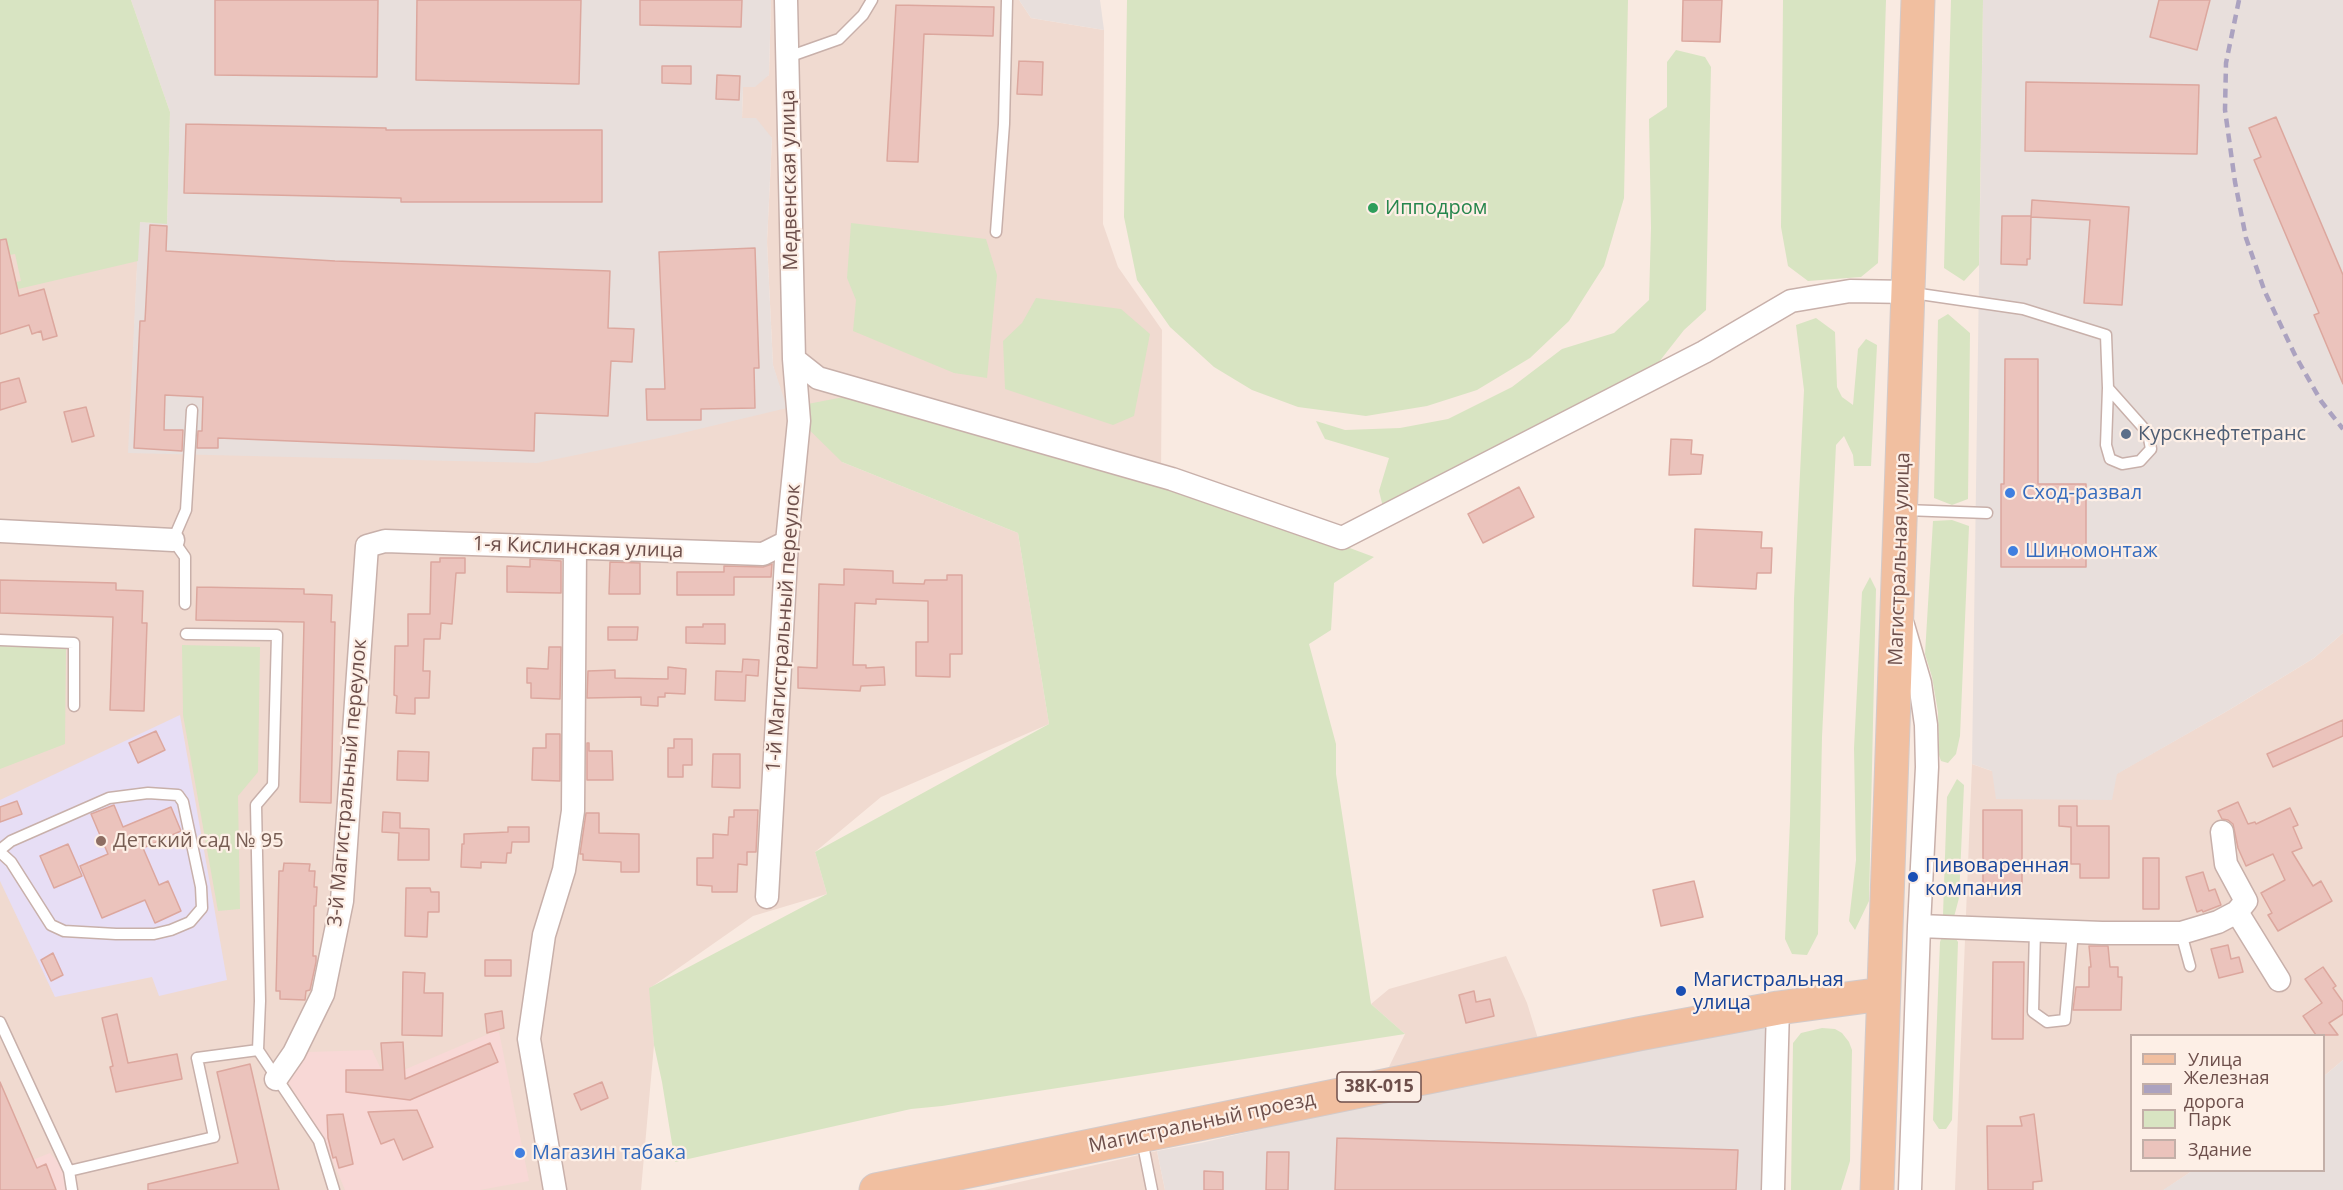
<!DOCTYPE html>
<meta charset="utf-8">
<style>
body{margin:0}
#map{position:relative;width:2343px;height:1190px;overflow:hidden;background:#f9eae1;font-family:"Open Sans",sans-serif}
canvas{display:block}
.legend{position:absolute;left:2130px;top:1034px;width:195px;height:138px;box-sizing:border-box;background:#fdefe6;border:2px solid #c3afa8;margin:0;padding:8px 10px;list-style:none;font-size:18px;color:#6d4f4b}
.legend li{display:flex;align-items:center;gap:12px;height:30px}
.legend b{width:30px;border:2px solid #c3afa8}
</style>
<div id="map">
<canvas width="2343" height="1190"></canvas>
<ul class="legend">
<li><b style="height:8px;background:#f1bfa0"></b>Улица</li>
<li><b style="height:8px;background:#aba2c0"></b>Железная дорога</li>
<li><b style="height:16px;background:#d8e4c2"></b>Парк</li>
<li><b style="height:16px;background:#ebc3bc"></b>Здание</li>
</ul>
</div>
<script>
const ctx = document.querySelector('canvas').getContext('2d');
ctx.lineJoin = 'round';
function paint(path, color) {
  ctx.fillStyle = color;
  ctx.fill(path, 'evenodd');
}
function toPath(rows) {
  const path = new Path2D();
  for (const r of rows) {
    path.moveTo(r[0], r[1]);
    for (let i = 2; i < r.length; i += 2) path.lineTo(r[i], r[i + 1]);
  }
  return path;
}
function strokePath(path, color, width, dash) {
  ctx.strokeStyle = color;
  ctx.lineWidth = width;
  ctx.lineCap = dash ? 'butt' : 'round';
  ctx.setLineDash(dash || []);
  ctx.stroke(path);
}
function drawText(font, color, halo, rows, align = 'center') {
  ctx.font = font + ' "Open Sans",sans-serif';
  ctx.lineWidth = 4.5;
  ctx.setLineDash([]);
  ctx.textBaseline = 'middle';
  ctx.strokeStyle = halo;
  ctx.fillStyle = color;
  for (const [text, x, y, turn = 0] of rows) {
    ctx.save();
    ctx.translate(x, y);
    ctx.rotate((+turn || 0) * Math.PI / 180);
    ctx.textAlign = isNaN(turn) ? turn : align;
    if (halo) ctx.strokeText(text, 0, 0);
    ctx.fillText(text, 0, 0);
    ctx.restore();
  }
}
paint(toPath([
 [0,0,131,0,139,223,129,453,786,408,773,366,767,242,772,138,742,118,743,87,769,75,771,0,1019,0,1031,18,1104,30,1103,224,1118,267,1162,330,1161,478,842,462,1018,533,1049,724,881,797,815,852,827,894,753,916,650,988,654,1045,641,1190,0,1190],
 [2343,633,2343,1060,2324,1076,2324,1036,2132,1036,2132,1170,2192,1171,2164,1190,1955,1190,1972,764,1992,771,2116,774,2229,710,2314,658],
 [1506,956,1527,1003,1539,1042,1386,1073,1405,1034,1371,1004,1389,989],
 [1157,1151,1165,1190,984,1190]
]), '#f0dad0');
paint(toPath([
 [493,1032,499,1032,529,1181,480,1190,345,1190,332,1159,286,1078,308,1052,372,1050,385,1078],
 [50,1153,66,1171,70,1190,0,1190,0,1173]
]), '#f8d8d6');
paint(toPath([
 [131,0,771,0,769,75,755,87,743,87,742,118,756,118,772,138,767,242,773,365,787,408,674,435,537,463,128,453,139,222,167,223,170,112],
 [1019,0,1100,0,1104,30,1031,18],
 [1983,0,2343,0,2343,633,2314,658,2229,710,2117,774,2112,800,1996,799,1992,771,1972,764],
 [1778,1008,1778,1190,1165,1190,1157,1151,1201,1143],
 [2343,1060,2343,1190,2163,1190,2192,1171,2324,1170,2324,1076]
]), '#e8dfdc');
paint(toPath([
 [180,715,227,980,159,996,152,977,55,997,0,881,0,800]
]), '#e7def5');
paint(toPath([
 [0,0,131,0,170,112,167,224,140,222,138,261,14,290,11,283,21,281,15,254,4,256,0,239],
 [1127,0,1628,0,1624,198,1604,266,1569,321,1530,358,1477,390,1427,406,1366,416,1298,407,1252,390,1214,367,1170,327,1137,280,1124,217],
 [1783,0,1886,0,1878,263,1861,277,1808,281,1788,266,1781,227],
 [1951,0,1983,0,1979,265,1964,281,1944,268],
 [1676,50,1705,57,1711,67,1706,310,1684,330,1655,367,1384,511,1379,491,1389,458,1325,439,1316,421,1345,430,1400,428,1448,419,1512,387,1562,349,1614,333,1649,300,1651,228,1649,119,1667,107,1667,62],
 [851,223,986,239,997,275,987,378,954,373,853,331,856,300,847,278],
 [1036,298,1121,309,1150,334,1134,416,1113,425,1005,389,1003,341,1022,323],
 [1948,314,1970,333,1968,499,1952,505,1934,498,1938,320],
 [1816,318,1835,332,1837,387,1842,397,1853,405,1858,349,1866,339,1877,345,1871,466,1854,466,1853,455,1844,436,1836,445,1822,737,1818,934,1807,955,1792,954,1785,939,1790,821,1794,599,1804,390,1796,325],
 [859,394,1161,478,1374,557,1334,583,1331,630,1309,644,1336,744,1336,774,1371,1004,1405,1034,942,1106,911,1109,675,1162,662,1082,654,1045,649,988,827,894,815,852,1049,724,1018,533,842,462,787,408],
 [1952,520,1969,526,1960,736,1956,754,1948,763,1941,761,1939,755,1938,712,1932,677,1925,654,1933,521],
 [1870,577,1876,589,1869,901,1855,930,1849,921,1856,860,1854,748,1862,592],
 [182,645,260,647,258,772,238,796,240,909,218,911,183,715],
 [0,646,66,648,65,744,0,769],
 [1957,779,1964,785,1959,898,1954,917,1943,915,1947,797],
 [1944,931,1952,933,1958,942,1952,1120,1946,1129,1939,1129,1933,1120,1940,942],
 [1822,1028,1835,1029,1842,1033,1849,1042,1852,1050,1850,1161,1841,1190,1791,1190,1793,1043,1801,1033]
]), '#d8e4c2');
const building = toPath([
 [215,0,378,0,377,77,215,75,215,0],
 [417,0,581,0,579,84,416,80,417,0],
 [640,0,742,0,741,27,640,25,640,0],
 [1683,0,1722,0,1720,42,1682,41,1683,0],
 [2159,0,2210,0,2197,50,2150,37,2159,0],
 [896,5,994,7,993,36,924,34,918,162,887,161,896,5],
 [1019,61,1043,62,1042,95,1017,94,1019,61],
 [662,66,691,66,691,84,662,83,662,66],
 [717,75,740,76,739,100,716,99,717,75],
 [2026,82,2199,85,2197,154,2025,151,2026,82],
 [2276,117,2343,275,2343,384,2314,315,2319,313,2254,160,2261,157,2249,128,2276,117],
 [186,124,386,128,386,130,602,130,602,202,401,202,401,198,184,193,186,124],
 [2032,200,2129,207,2122,305,2084,303,2090,220,2031,217,2032,200],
 [2002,216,2031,216,2030,259,2027,259,2027,265,2001,264,2002,216],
 [150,225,167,226,166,251,335,261,610,271,608,328,634,329,632,362,611,361,608,416,535,413,534,451,218,438,218,448,197,448,198,431,202,431,203,397,165,395,164,430,183,430,182,451,134,448,140,321,145,321,150,225],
 [6,239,19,296,44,289,57,336,43,340,41,331,32,334,29,325,0,334,0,240,6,239],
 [755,248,759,368,754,368,755,408,701,409,701,420,647,420,646,389,665,389,659,252,755,248],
 [2005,359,2038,359,2038,484,2086,484,2086,567,2001,567,2001,484,2004,484,2005,359],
 [19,378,26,402,0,410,0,383,19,378],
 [86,407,94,436,72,442,64,412,86,407],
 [1671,439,1692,440,1691,454,1703,455,1701,474,1669,475,1671,439],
 [1519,487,1534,517,1483,543,1468,514,1519,487],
 [1695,529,1762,532,1761,548,1772,548,1771,573,1757,573,1756,589,1693,586,1695,529],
 [440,558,465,558,465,573,456,573,452,624,441,623,440,639,424,639,423,671,430,671,429,698,415,698,415,714,396,713,397,696,394,695,395,646,408,646,408,614,430,614,431,562,440,562,440,558],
 [530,559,561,561,561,593,507,592,507,566,530,567,530,559],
 [610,562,640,563,640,594,609,594,610,562],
 [772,564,771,577,734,577,734,595,677,595,677,572,724,572,724,566,763,567,772,564],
 [844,569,893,571,893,583,924,584,925,580,947,580,947,575,962,575,962,654,950,654,950,677,916,676,916,642,928,642,928,601,876,599,876,604,855,603,853,665,866,665,866,668,884,667,885,685,861,686,860,691,798,688,798,667,817,668,819,584,844,585,844,569],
 [0,580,116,583,116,590,143,591,142,623,147,623,144,711,110,710,113,617,0,613,0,580],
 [197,587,304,589,304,594,332,595,331,622,335,622,331,803,300,802,304,622,196,620,197,587],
 [703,624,725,624,725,644,686,643,686,627,703,627,703,624],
 [608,627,638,627,637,640,608,640,608,627],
 [549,647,561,647,560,699,531,698,531,683,527,683,527,668,548,669,549,647],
 [743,659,759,660,758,676,746,675,745,701,715,700,716,671,742,672,743,659],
 [668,667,686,669,685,694,665,693,665,697,658,697,658,706,641,705,641,697,587,698,588,671,615,670,615,678,668,679,668,667],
 [2343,720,2343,736,2273,767,2267,754,2343,720],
 [156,731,165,750,138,763,129,743,156,731],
 [546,734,560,734,560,781,532,780,533,748,546,748,546,734],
 [674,739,692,739,692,765,683,765,683,777,668,777,668,748,674,748,674,739],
 [587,743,589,743,589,751,612,751,613,780,587,780,587,743],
 [398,751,429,752,428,781,397,780,398,751],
 [713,754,740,754,740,788,712,787,713,754],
 [17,801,22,814,0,822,0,807,17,801],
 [2238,802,2248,824,2255,822,2256,824,2290,808,2298,825,2293,827,2302,848,2292,852,2313,886,2321,881,2332,901,2278,931,2268,915,2272,913,2261,893,2285,880,2273,854,2246,866,2238,848,2233,824,2228,820,2222,819,2218,811,2238,802],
 [114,805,123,827,171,807,181,831,143,848,159,885,168,881,181,911,155,923,145,900,102,918,80,866,108,854,91,814,114,805],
 [2059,806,2077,806,2077,826,2109,826,2109,878,2080,878,2080,864,2071,864,2071,827,2059,826,2059,806],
 [734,810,758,810,756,852,747,852,747,865,738,864,737,892,712,892,712,886,697,885,697,858,713,858,713,834,728,835,729,817,734,817,734,810],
 [1983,810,2022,810,2022,889,1983,889,1983,810],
 [383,812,400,813,400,828,429,829,429,860,398,860,399,833,382,832,383,812],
 [586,813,599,813,599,833,639,834,639,872,621,872,621,862,583,860,583,854,580,854,586,813],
 [508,827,529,827,529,842,512,842,511,853,507,853,506,863,481,862,481,868,461,867,462,844,464,844,464,834,508,832,508,827],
 [68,844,82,876,54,888,40,856,68,844],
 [2143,858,2159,858,2159,909,2143,909,2143,858],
 [284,863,310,864,309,871,315,871,314,887,317,887,316,906,314,906,313,956,316,956,316,962,310,990,306,991,305,1000,280,999,280,991,276,991,279,871,283,871,284,863],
 [2203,872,2209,891,2215,889,2221,905,2203,912,2202,910,2197,912,2186,877,2203,872],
 [1694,881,1703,917,1661,926,1653,890,1694,881],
 [406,888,430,888,431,892,439,892,439,912,428,912,427,937,405,936,406,888],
 [2228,945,2231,959,2239,957,2243,972,2219,978,2211,949,2228,945],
 [2089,946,2108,946,2110,967,2118,967,2118,977,2122,977,2121,1010,2073,1010,2076,987,2089,987,2089,967,2091,967,2089,946],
 [53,953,63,975,51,981,41,960,53,953],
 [485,960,511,960,511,976,485,976,485,960],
 [1993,962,2024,962,2023,1039,1992,1039,1993,962],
 [2323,967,2336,986,2333,988,2343,1002,2343,1014,2329,1023,2338,1035,2316,1035,2303,1016,2322,1003,2305,979,2323,967],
 [403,972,425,973,424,993,443,993,442,1036,402,1035,403,972],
 [1474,991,1476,1002,1490,999,1494,1016,1466,1023,1459,995,1474,991],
 [502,1011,504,1028,487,1033,485,1014,502,1011],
 [117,1014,128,1063,177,1054,182,1079,116,1092,110,1067,113,1066,102,1018,117,1014],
 [403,1042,405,1079,490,1043,498,1062,410,1100,346,1092,346,1070,383,1070,381,1043,403,1042],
 [250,1064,279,1190,148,1190,148,1184,238,1163,217,1072,250,1064],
 [0,1082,37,1168,46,1164,56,1190,0,1190,0,1082],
 [602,1082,608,1098,581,1110,574,1094,602,1082],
 [417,1110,433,1147,403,1160,394,1139,381,1144,368,1112,417,1110],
 [343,1114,353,1164,339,1168,336,1157,333,1158,328,1138,327,1115,343,1114],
 [2034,1114,2042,1181,2033,1182,2033,1190,1988,1190,1987,1126,2022,1126,2020,1117,2034,1114],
 [1337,1138,1738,1150,1736,1190,1335,1190,1337,1138],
 [1267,1152,1289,1152,1288,1190,1266,1190,1267,1152],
 [1204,1171,1223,1172,1223,1190,1204,1190,1204,1171]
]);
paint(building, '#ebc3bc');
strokePath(building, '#dca79e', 1.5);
const lane = toPath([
 [788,57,839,39,863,15,872,0],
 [996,232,1004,124,1007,0],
 [1913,293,2023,309,2106,335,2108,388,2106,445,2110,459,2122,464,2140,461,2151,449,2148,433,2108,388],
 [1905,510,1987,513],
 [185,604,185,557,173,540,186,510,192,410],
 [186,634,277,635,273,785,256,805,260,1001,258,1050,319,1141,334,1190],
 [0,640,74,643,74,706],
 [0,850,11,841,109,798,148,793,178,795,183,802,201,887,202,908,190,922,171,930,154,934,116,934,64,931,51,925,11,862,0,852],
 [2035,930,2033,1012,2047,1022,2065,1020,2073,932],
 [2181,933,2190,966],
 [0,1022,69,1171,214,1137,197,1058,258,1050],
 [1142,1140,1152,1190],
 [69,1171,72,1190]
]);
const street = toPath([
 [794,359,818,378,1172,479,1342,538,1704,352,1791,301,1850,291,1909,292],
 [0,531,173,540],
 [1903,625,1920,683,1926,725,1927,767,1919,926,1910,1190],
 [2222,832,2226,864,2246,901,2237,912,2279,980],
 [767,897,787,542,799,421,794,359,786,0],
 [1919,926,2102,933,2181,933,2218,922,2237,912],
 [276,1079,294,1053,323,994,342,901,367,546,385,541,763,554,787,542],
 [555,1190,529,1039,544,935,564,870,573,811,575,549],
 [1773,1190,1778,1008]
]);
const primary = toPath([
 [876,1190,1638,1034,1778,1008,1883,994],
 [1877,1190,1918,0]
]);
strokePath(lane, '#c8b0aa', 13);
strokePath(street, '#c8b0aa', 25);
strokePath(primary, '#d3cac9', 35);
strokePath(lane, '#fff', 10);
strokePath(street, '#fff', 22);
strokePath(primary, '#f1bfa0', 33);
strokePath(toPath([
 [2239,0,2226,63,2225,110,2235,182,2246,238,2265,292,2295,355,2321,401,2343,429]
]), '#aba2c0', 4.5, [9, 6]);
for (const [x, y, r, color] of [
 [1373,208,6,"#2e9e5b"],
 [2126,434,6,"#5c6f8a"],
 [2010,493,6,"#3f7fe0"],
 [2013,551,6,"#3f7fe0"],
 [101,841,6,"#8d6e63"],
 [1913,877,6,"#1a4fb4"],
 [1681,991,6,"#1a4fb4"],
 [520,1153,6,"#3f7fe0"]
]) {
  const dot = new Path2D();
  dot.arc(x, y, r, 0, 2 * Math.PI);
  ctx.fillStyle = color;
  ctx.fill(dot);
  strokePath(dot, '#fdefe6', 2);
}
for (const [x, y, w] of [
 [1379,1087,84]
]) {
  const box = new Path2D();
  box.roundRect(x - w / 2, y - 15, w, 30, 4.5);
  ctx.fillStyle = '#fdefe6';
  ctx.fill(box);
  strokePath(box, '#6d4f4b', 1.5);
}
drawText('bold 18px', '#6d4f4b', null, [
 ["38К-015",1379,1087]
]);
drawText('20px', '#6d4f4b', '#fdefe6', [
 ["Медвенская улица",790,180,-91],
 ["1-я Кислинская улица",578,548,2],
 ["Магистральная улица",1900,559,-88],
 ["1-й Магистральный переулок",784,628,-86],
 ["3-й Магистральный переулок",348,783,-85],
 ["Магистральный проезд",1202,1123,-12]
]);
drawText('20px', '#27864d', '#fdefe6', [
 ["Ипподром",1385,208]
], 'left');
drawText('20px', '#4e5e75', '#fdefe6', [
 ["Курскнефтетранс",2138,434]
], 'left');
drawText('20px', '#366cbe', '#fdefe6', [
 ["Сход-развал",2022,493],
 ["Шиномонтаж",2025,551],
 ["Магазин табака",532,1153]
], 'left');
drawText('20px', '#785e54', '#fdefe6', [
 ["Детский сад № 95",113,841]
], 'left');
drawText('20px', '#164399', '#fdefe6', [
 ["Пивоваренная",1925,866],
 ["компания",1925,889],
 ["Магистральная",1693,980],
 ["улица",1693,1003]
], 'left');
</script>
